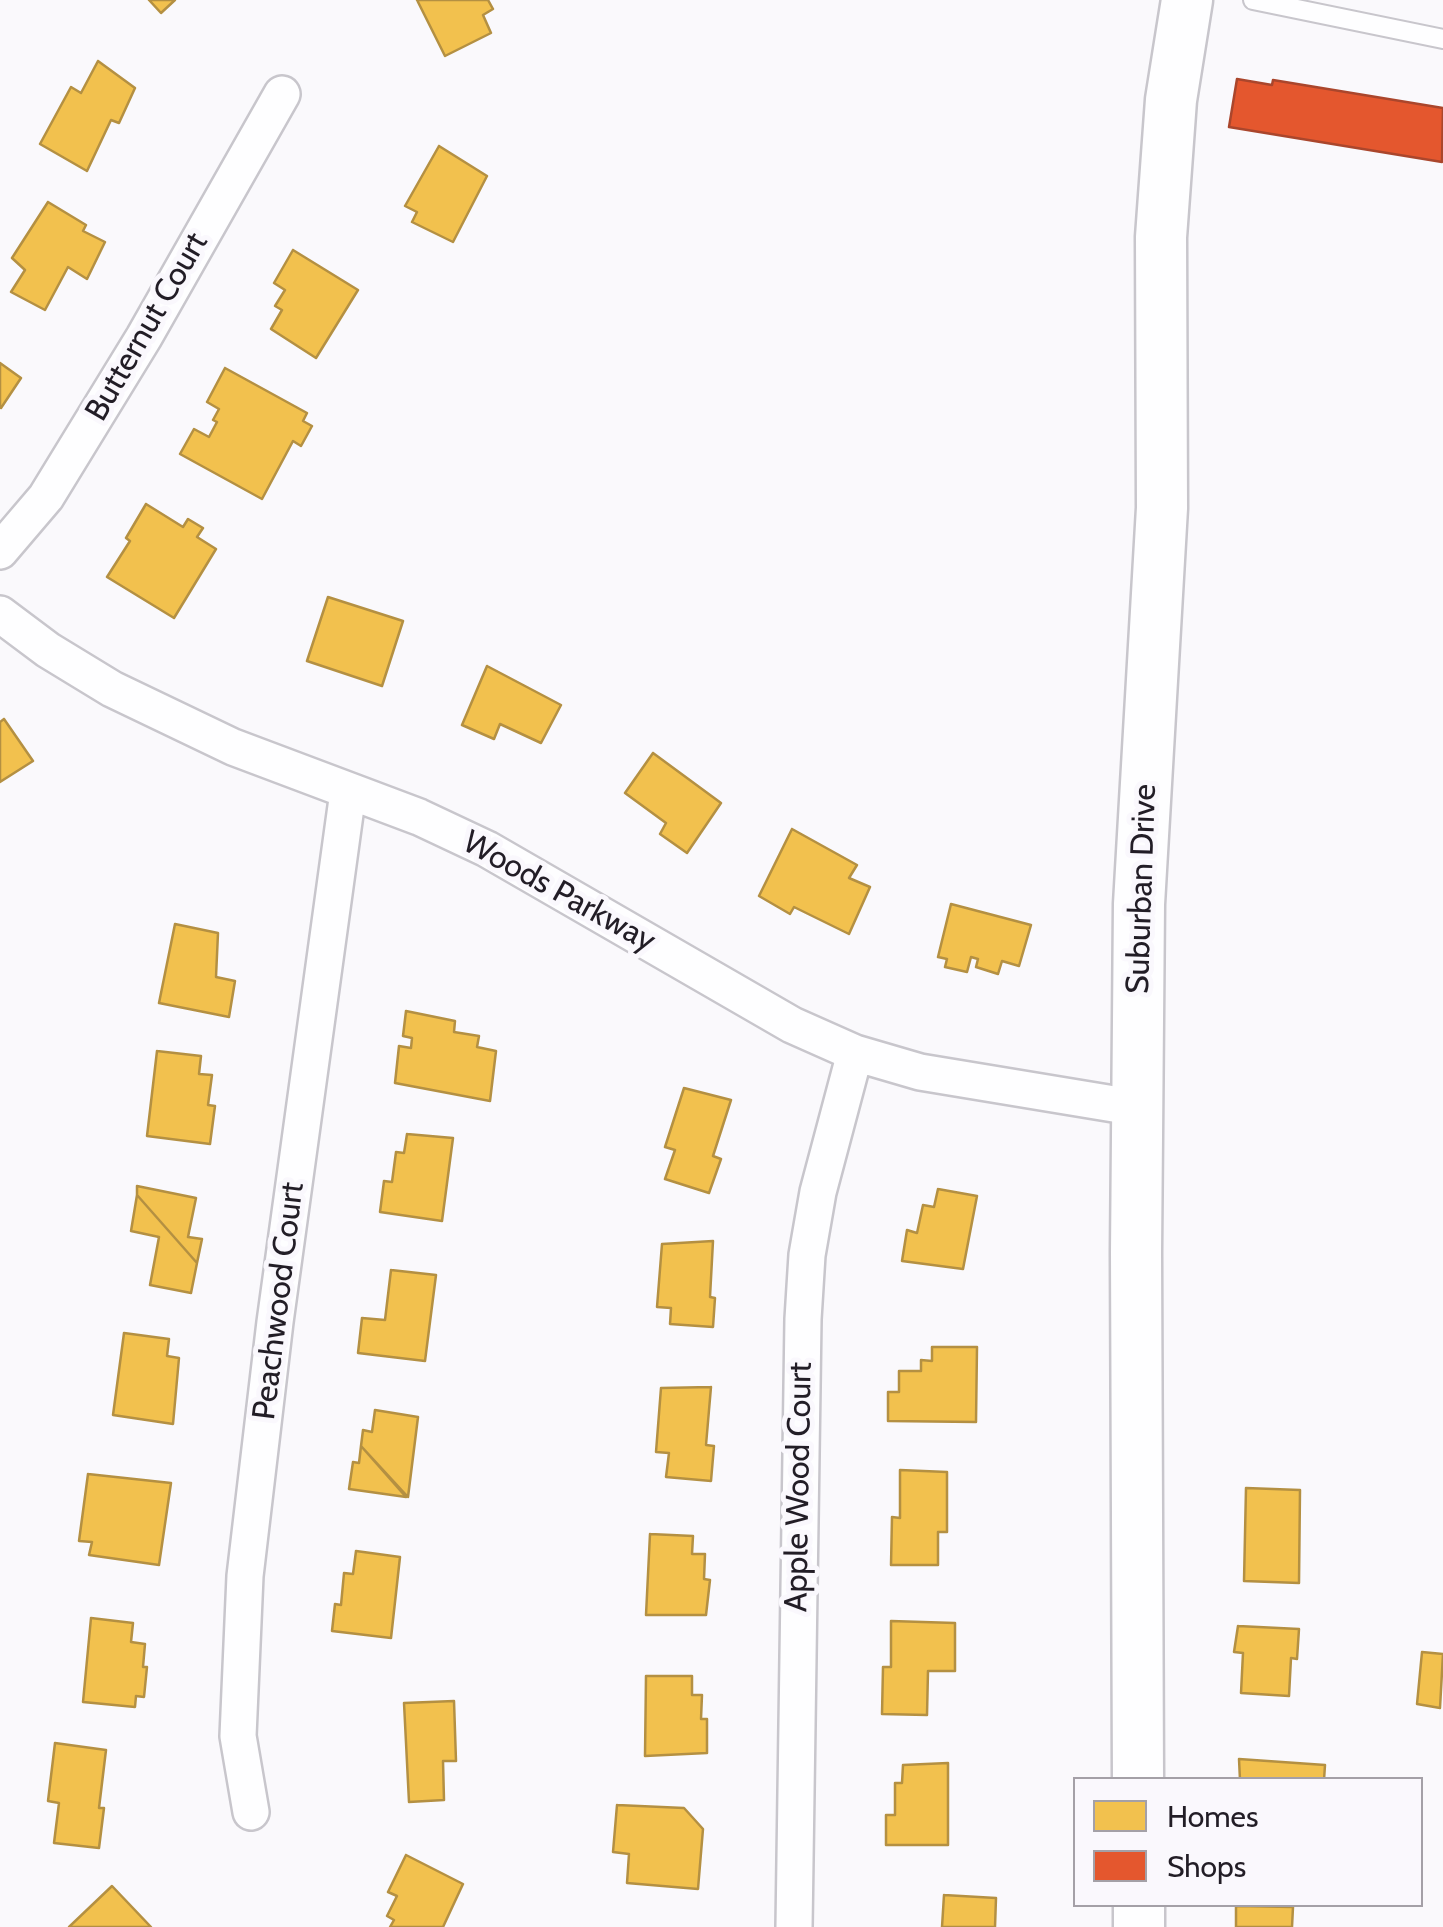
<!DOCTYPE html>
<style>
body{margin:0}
#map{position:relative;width:1443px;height:1927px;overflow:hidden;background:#faf9fc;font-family:Cabin,sans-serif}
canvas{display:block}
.legend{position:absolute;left:1073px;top:1777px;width:350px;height:130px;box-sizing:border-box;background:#faf8fd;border:2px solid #a4a0a7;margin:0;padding:12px 18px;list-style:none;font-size:30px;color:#221d26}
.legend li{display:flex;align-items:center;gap:20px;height:50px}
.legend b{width:50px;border:2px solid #a4a0a7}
</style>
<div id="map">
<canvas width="1443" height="1927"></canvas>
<ul class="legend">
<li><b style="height:28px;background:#f2c14e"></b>Homes</li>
<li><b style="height:28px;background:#e4572e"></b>Shops</li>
</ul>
</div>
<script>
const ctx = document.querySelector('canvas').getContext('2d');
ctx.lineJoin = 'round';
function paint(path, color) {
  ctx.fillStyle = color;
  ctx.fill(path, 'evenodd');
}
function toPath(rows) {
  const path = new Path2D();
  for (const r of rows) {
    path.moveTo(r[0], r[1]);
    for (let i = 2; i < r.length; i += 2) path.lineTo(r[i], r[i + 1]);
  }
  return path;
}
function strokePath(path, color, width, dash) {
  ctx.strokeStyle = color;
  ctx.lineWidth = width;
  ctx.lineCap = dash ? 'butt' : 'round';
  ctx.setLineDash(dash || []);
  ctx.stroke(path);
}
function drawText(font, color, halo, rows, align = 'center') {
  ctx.font = font + ' Cabin,sans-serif';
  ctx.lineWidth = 10;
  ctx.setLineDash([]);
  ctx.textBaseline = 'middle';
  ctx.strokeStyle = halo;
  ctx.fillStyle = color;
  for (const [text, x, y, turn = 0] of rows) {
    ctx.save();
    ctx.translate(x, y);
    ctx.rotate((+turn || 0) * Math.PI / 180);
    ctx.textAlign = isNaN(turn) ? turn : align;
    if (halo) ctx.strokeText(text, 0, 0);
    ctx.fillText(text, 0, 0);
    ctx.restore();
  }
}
const homes = toPath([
 [149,0,175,0,161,13,149,0],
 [417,0,488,0,493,9,483,15,491,33,445,56,417,0],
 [98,61,135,88,119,123,111,120,87,171,40,144,71,87,81,93,98,61],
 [439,146,487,176,453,242,412,222,417,212,405,206,439,146],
 [48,202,86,225,83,231,105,242,87,279,68,267,45,310,11,292,25,270,12,258,48,202],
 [293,250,358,290,316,358,271,329,282,310,275,306,285,290,274,283,293,250],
 [0,363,21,378,1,408,0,407,0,363],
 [225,368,307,413,303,421,312,426,301,446,293,441,262,499,180,454,194,429,209,437,217,422,213,420,219,409,207,402,225,368],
 [146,504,183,527,188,519,203,528,197,537,216,549,174,618,107,577,130,541,126,538,146,504],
 [328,597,403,621,382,686,307,661,328,597],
 [487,666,561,705,541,743,500,724,494,739,462,725,487,666],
 [4,719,33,761,0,782,0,722,4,719],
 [653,753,721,803,687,853,660,834,666,823,625,793,653,753],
 [792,829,857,865,849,878,870,887,849,934,794,907,790,914,759,896,792,829],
 [951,904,1031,925,1019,966,1002,961,998,974,976,967,978,959,971,957,967,972,945,967,947,959,938,957,951,904],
 [175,924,218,933,216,977,235,981,229,1017,159,1003,175,924],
 [406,1011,455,1021,454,1032,479,1036,477,1047,496,1051,490,1101,395,1083,399,1046,411,1048,412,1038,403,1036,406,1011],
 [157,1051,201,1056,199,1074,212,1075,208,1105,215,1106,210,1144,147,1136,157,1051],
 [684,1088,731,1100,713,1156,721,1159,709,1193,665,1179,675,1150,665,1147,684,1088],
 [407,1134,453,1138,442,1221,380,1212,384,1181,392,1182,396,1152,404,1153,407,1134],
 [137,1186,196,1198,188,1237,202,1239,197,1263,137,1195,137,1186],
 [938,1189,977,1196,963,1269,902,1261,907,1230,917,1233,923,1205,934,1207,938,1189],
 [137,1195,197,1263,191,1293,150,1285,159,1237,131,1231,137,1195],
 [713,1241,710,1297,715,1298,713,1327,670,1324,671,1308,657,1307,662,1244,713,1241],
 [391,1270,436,1275,425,1361,358,1353,362,1318,385,1320,391,1270],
 [124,1333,169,1339,167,1356,179,1358,173,1424,113,1415,124,1333],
 [932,1347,977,1347,976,1422,888,1421,888,1392,899,1392,899,1371,921,1371,921,1360,932,1361,932,1347],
 [711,1387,706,1445,714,1446,711,1481,666,1477,669,1453,656,1452,661,1388,711,1387],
 [375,1410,418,1417,408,1497,361,1446,363,1430,372,1432,375,1410],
 [361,1446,406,1497,349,1489,353,1462,359,1463,361,1446],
 [900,1470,947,1472,947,1532,938,1532,938,1565,891,1565,892,1517,900,1518,900,1470],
 [88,1474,171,1483,159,1565,89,1555,92,1542,79,1541,88,1474],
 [1246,1488,1300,1490,1299,1583,1244,1581,1246,1488],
 [650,1534,693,1536,692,1554,705,1554,704,1579,710,1580,706,1615,646,1615,650,1534],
 [356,1551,400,1557,391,1638,332,1631,335,1604,341,1605,344,1573,353,1574,356,1551],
 [91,1618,133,1623,131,1642,145,1644,143,1667,147,1667,144,1697,136,1696,135,1707,83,1702,91,1618],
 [891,1621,955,1623,955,1671,928,1671,927,1715,882,1714,883,1667,891,1667,891,1621],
 [1238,1626,1299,1629,1297,1659,1291,1658,1289,1696,1241,1693,1243,1653,1234,1652,1238,1626],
 [1422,1652,1443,1654,1440,1708,1417,1704,1422,1652],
 [646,1676,692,1676,692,1695,702,1695,701,1719,707,1719,707,1753,645,1756,646,1676],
 [454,1701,456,1761,443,1761,444,1800,409,1802,404,1703,454,1701],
 [55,1743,106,1750,99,1808,104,1808,99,1848,54,1843,59,1803,48,1801,55,1743],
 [1239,1759,1325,1765,1324,1780,1240,1780,1239,1759],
 [948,1763,948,1845,886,1845,886,1815,895,1815,895,1783,902,1783,903,1765,948,1763],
 [617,1805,684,1808,703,1829,698,1889,627,1883,629,1854,613,1852,617,1805],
 [406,1855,463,1884,443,1927,390,1927,394,1920,387,1916,397,1896,388,1892,406,1855],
 [112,1886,151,1927,69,1927,112,1886],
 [944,1895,996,1898,995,1927,942,1927,944,1895],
 [1236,1906,1293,1907,1292,1927,1236,1927,1236,1906]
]);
paint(homes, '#f2c14e');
strokePath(homes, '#b49042', 2.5);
const shops = toPath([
 [1237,79,1272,85,1273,80,1443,108,1442,162,1229,127,1237,79]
]);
paint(shops, '#e4572e');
strokePath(shops, '#aa462c', 2.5);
const lane = toPath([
 [1253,0,1443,39]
]);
const street = toPath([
 [0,551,46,497,144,337,282,94],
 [0,614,48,650,112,689,233,747,419,817,487,849,792,1025,855,1053,920,1072,1138,1108],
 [251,1812,238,1736,245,1576,275,1322,348,792],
 [794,1927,803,1319,807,1255,818,1192,855,1053]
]);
const secondary = toPath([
 [1138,1780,1136,1252,1139,904,1162,508,1161,237,1171,100,1187,0],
 [1139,1904,1139,1927]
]);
strokePath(lane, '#c8c6cc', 22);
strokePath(street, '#c8c6cc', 40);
strokePath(secondary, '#c8c6cc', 55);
strokePath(lane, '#fefeff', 18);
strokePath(street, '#fefeff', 35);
strokePath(secondary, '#fefeff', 50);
drawText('32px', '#221d26', '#faf8fd', [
 ["Butternut Court",147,327,-60],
 ["Suburban Drive",1142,889,-88],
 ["Woods Parkway",559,892,29],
 ["Peachwood Court",279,1301,-83],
 ["Apple Wood Court",799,1487,-89]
]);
</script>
